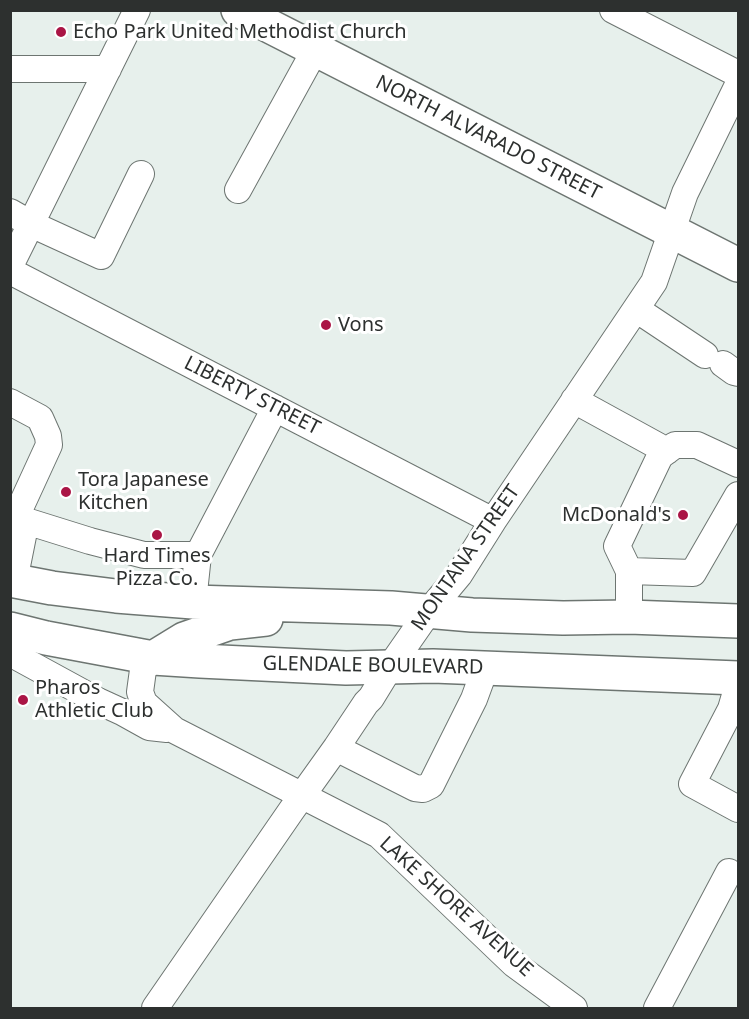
<!DOCTYPE html>
<style>
body{margin:0}
#map{position:relative;width:749px;height:1019px;overflow:hidden;background:#e7f0ec;font-family:"Noto Sans",sans-serif}
canvas{display:block}
.frame{position:absolute;inset:0;border:12px solid #2d302f;pointer-events:none}
</style>
<div id="map">
<canvas width="749" height="1019"></canvas>
<div class="frame"></div>
</div>
<script>
const ctx = document.querySelector('canvas').getContext('2d');
ctx.lineJoin = 'round';
function toPath(rows) {
  const path = new Path2D();
  for (const r of rows) {
    path.moveTo(r[0], r[1]);
    for (let i = 2; i < r.length; i += 2) path.lineTo(r[i], r[i + 1]);
  }
  return path;
}
function strokePath(path, color, width, dash) {
  ctx.strokeStyle = color;
  ctx.lineWidth = width;
  ctx.lineCap = dash ? 'butt' : 'round';
  ctx.setLineDash(dash || []);
  ctx.stroke(path);
}
function drawText(font, color, halo, rows, align = 'center') {
  ctx.font = font + ' "Noto Sans",sans-serif';
  ctx.lineWidth = 6;
  ctx.setLineDash([]);
  ctx.textBaseline = 'middle';
  ctx.strokeStyle = halo;
  ctx.fillStyle = color;
  for (const [text, x, y, turn = 0] of rows) {
    ctx.save();
    ctx.translate(x, y);
    ctx.rotate((+turn || 0) * Math.PI / 180);
    ctx.textAlign = isNaN(turn) ? turn : align;
    if (halo) ctx.strokeText(text, 0, 0);
    ctx.fillText(text, 0, 0);
    ctx.restore();
  }
}
const minor = toPath([
 [613,10,738,74],
 [10,69,108,69],
 [238,190,315,50],
 [10,212,31,224,101,256,141,174],
 [10,266,137,10],
 [10,271,493,521],
 [636,309,705,355],
 [723,364,734,372,738,373],
 [574,400,667,451],
 [10,402,40,418,48,436,49,445,15,519],
 [738,464,697,445,675,445,660,456,617,546,629,571,693,573,738,495],
 [10,518,26,521,14,581],
 [26,521,90,541,144,555,198,555,193,602],
 [198,555,275,408],
 [629,571,629,617],
 [10,653,98,701,122,712,149,727,167,729],
 [153,658,143,670,140,692,144,703,174,730,379,835,514,964,574,1008],
 [738,685,731,709,692,784,738,809],
 [336,748,415,788,423,789,431,785,474,699,485,669],
 [155,1008,291,811,336,748,366,703,371,698,390,667,429,611,459,575,493,521,654,282,685,193,738,85],
 [657,1008,729,872]
]);
const major = toPath([
 [238,10,738,265],
 [10,580,52,588,116,596,193,602,391,608,472,615,563,618,629,617,738,621],
 [10,629,46,638,153,658,200,661,346,668,433,666,738,678],
 [153,658,184,639,230,623,266,619]
]);
strokePath(minor, '#6d7571', 28);
strokePath(major, '#6d7571', 36);
strokePath(minor, '#fff', 26);
strokePath(major, '#fff', 33);
for (const [x, y, r, color] of [
 [61,32,6,"#aa1545"],
 [326,325,6,"#aa1545"],
 [66,492,6,"#aa1545"],
 [683,515,6,"#aa1545"],
 [157,535,6,"#aa1545"],
 [23,700,6,"#aa1545"]
]) {
  const dot = new Path2D();
  dot.arc(x, y, r, 0, 2 * Math.PI);
  ctx.fillStyle = color;
  ctx.fill(dot);
  strokePath(dot, '#fff', 2);
}
drawText('20px', '#2d302f', '#fff', [
 ["Echo Park United Methodist Church",73,32],
 ["Vons",338,325],
 ["Tora Japanese",78,480],
 ["Kitchen",78,503],
 ["McDonald's",671,515,"right"],
 ["Hard Times",157,556,"center"],
 ["Pizza Co.",157,579,"center"],
 ["Pharos",35,688],
 ["Athletic Club",35,711]
], 'left');
drawText('20px', '#2d302f', '#fff', [
 ["NORTH ALVARADO STREET",488,138,27],
 ["LIBERTY STREET",252,396,27],
 ["MONTANA STREET",466,558,-55],
 ["GLENDALE BOULEVARD",373,666,1],
 ["LAKE SHORE AVENUE",456,907,42]
]);
</script>
